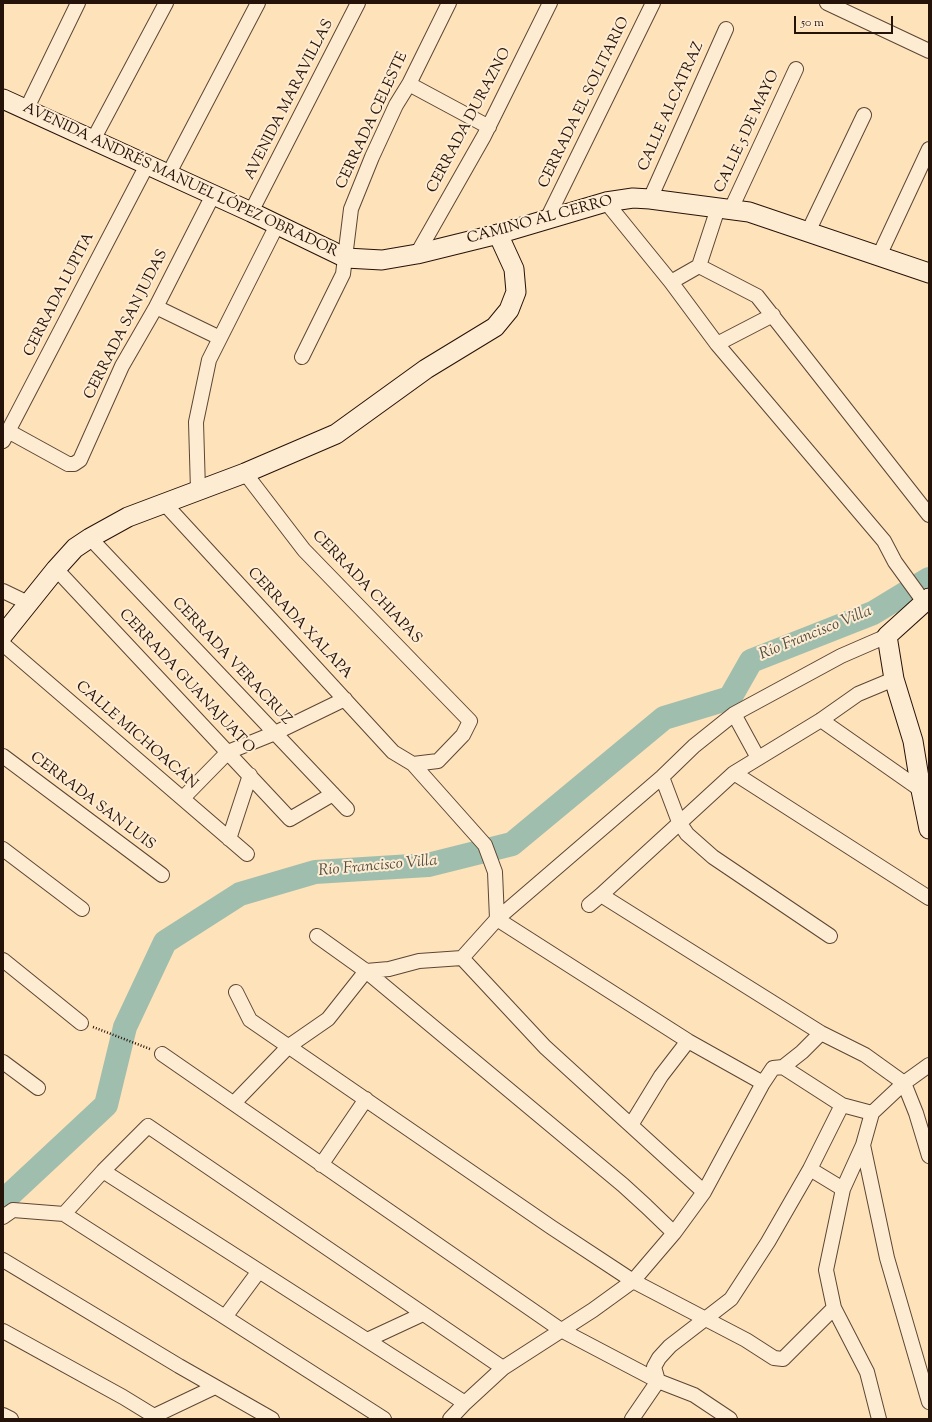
<!DOCTYPE html>
<meta charset="utf-8">
<style>
body{margin:0}
#map{position:relative;width:932px;height:1422px;overflow:hidden;background:#fee2ba;font-family:"Sorts Mill Goudy",serif}
canvas{display:block}
.frame{position:absolute;inset:0;border:4px solid #251209;pointer-events:none}
.scale{position:absolute;left:794px;top:16px;width:99px;height:18px;box-sizing:border-box;border:2px solid #251209;border-top:0;padding-left:5px;font-size:12px;line-height:14px;white-space:nowrap;color:#251209;-webkit-text-stroke:3px #feecd2;paint-order:stroke}
</style>
<div id="map">
<canvas width="932" height="1422"></canvas>
<div class="frame"></div>
<div class="scale">50 m</div>
</div>
<script>
const ctx = document.querySelector('canvas').getContext('2d');
ctx.lineJoin = 'round';
function toPath(rows) {
  const path = new Path2D();
  for (const r of rows) {
    path.moveTo(r[0], r[1]);
    for (let i = 2; i < r.length; i += 2) path.lineTo(r[i], r[i + 1]);
  }
  return path;
}
function strokePath(path, color, width, dash) {
  ctx.strokeStyle = color;
  ctx.lineWidth = width;
  ctx.lineCap = dash ? 'butt' : 'round';
  ctx.setLineDash(dash || []);
  ctx.stroke(path);
}
function drawText(font, color, halo, rows, align = 'center') {
  ctx.font = font + ' "Sorts Mill Goudy",serif';
  ctx.lineWidth = 4;
  ctx.setLineDash([]);
  ctx.textBaseline = 'middle';
  ctx.strokeStyle = halo;
  ctx.fillStyle = color;
  for (const [text, x, y, turn = 0] of rows) {
    ctx.save();
    ctx.translate(x, y);
    ctx.rotate((+turn || 0) * Math.PI / 180);
    ctx.textAlign = isNaN(turn) ? turn : align;
    if (halo) ctx.strokeText(text, 0, 0);
    ctx.fillText(text, 0, 0);
    ctx.restore();
  }
}
strokePath(toPath([
 [3,1201,106,1105,125,1027,165,942,240,894,315,872,428,865,512,844,664,718,730,698,751,661,873,613,929,579]
]), '#a0bead', 24);
const street = toPath([
 [827,3,929,51],
 [409,84,489,127],
 [26,110,78,3],
 [93,140,166,3],
 [168,175,258,3],
 [650,199,726,29],
 [606,202,671,282,717,344,884,541,895,562,924,602],
 [731,209,796,69],
 [251,212,358,3],
 [547,219,653,3],
 [808,232,864,115],
 [417,254,484,136,550,3],
 [879,256,929,149],
 [699,266,718,208],
 [671,282,699,266,757,296,929,515],
 [156,307,220,338],
 [717,344,773,315],
 [302,357,343,274,351,209,372,157,396,105,409,84,449,3],
 [8,431,68,464,74,464,80,460,122,366,156,307,213,195],
 [3,441,147,165],
 [245,473,304,550,470,721,463,735,438,761,413,764],
 [198,490,196,422,209,360,277,225],
 [164,503,393,752,413,764,485,845,495,872,497,919,688,1041,763,1083],
 [90,538,347,809],
 [56,569,290,819,333,794],
 [3,591,28,603],
 [3,644,247,854],
 [734,714,758,758],
 [821,720,921,790],
 [3,756,162,875],
 [734,773,929,898],
 [662,777,679,822,687,834,713,857,830,936],
 [183,798,228,752,275,733,345,699],
 [229,839,250,775],
 [3,849,82,909],
 [601,895,821,1033,865,1055,904,1083,916,1113,929,1156],
 [589,905,601,895,734,773,821,720,858,694,894,679],
 [317,936,366,971,623,1185,646,1206,674,1233],
 [462,958,545,1047,704,1192],
 [3,960,81,1023],
 [236,992,250,1020,551,1227,633,1281,746,1340,774,1358,783,1359,834,1308],
 [162,1054,561,1330,658,1381,694,1395,730,1419],
 [3,1062,38,1088],
 [783,1067,842,1105,872,1113],
 [234,1103,289,1046,328,1019,366,971,389,969,419,961,462,958,497,919,662,777,694,746,734,714,841,656,887,636],
 [631,1125,661,1076,688,1041],
 [863,1145,887,1258,929,1402],
 [321,1165,366,1099],
 [810,1169,843,1189],
 [103,1171,465,1403],
 [64,1214,384,1419],
 [3,1217,13,1210,64,1214,103,1171,148,1126,503,1368],
 [3,1260,179,1366,272,1419],
 [225,1317,259,1271],
 [3,1331,123,1397,159,1419],
 [367,1340,423,1314],
 [3,1415,11,1419],
 [151,1419,154,1416,215,1387],
 [450,1419,465,1403,503,1368,593,1310,633,1281,674,1233,704,1192,763,1083,773,1068,783,1067,802,1052,821,1033],
 [632,1419,658,1381,654,1367,659,1358,670,1346,731,1299,768,1242,810,1169,842,1105],
 [879,1419,867,1372,834,1308,826,1270,843,1189,863,1145,872,1113,904,1083,929,1065]
]);
const secondary = toPath([
 [3,99,251,212,346,258,382,260,417,254,498,234,606,202,633,198,650,199,749,212,929,273],
 [929,598,887,636,894,679,913,741,921,790,929,829],
 [3,635,56,569,75,548,90,538,128,517,245,473,336,434,426,369,495,327,509,310,516,292,514,269,498,234]
]);
strokePath(street, '#5b4635', 16);
strokePath(secondary, '#251209', 21);
strokePath(toPath([
 [93,1027,150,1049]
]), '#251209', 2.5, [1, 2]);
strokePath(street, '#feecd2', 14);
strokePath(secondary, '#feecd2', 19);
drawText('15px', '#251209', '#feecd2', [
 ["AVENIDA MARAVILLAS",290,100,-63],
 ["CERRADA EL SOLITARIO",585,103,-64],
 ["CALLE ALCATRAZ",672,107,-66],
 ["CERRADA CELESTE",373,121,-65],
 ["CERRADA DURAZNO",470,121,-62],
 ["CALLE 5 DE MAYO",748,132,-65],
 ["AVENIDA ANDRÉS MANUEL LÓPEZ OBRADOR",180,181,25],
 ["CAMINO AL CERRO",540,221,-15],
 ["CERRADA LUPITA",60,295,-63],
 ["CERRADA SAN JUDAS",127,325,-63],
 ["CERRADA CHIAPAS",366,588,46],
 ["CERRADA XALAPA",299,624,47],
 ["CERRADA VERACRUZ",231,662,47],
 ["CERRADA GUANAJUATO",186,682,47],
 ["CALLE MICHOACÁN",136,736,41],
 ["CERRADA SAN LUIS",92,802,37]
]);
drawText('italic 16px', '#504e42', '#feecd2', [
 ["Río Francisco Villa",816,634,-22],
 ["Río Francisco Villa",378,867,-5]
]);
</script>
